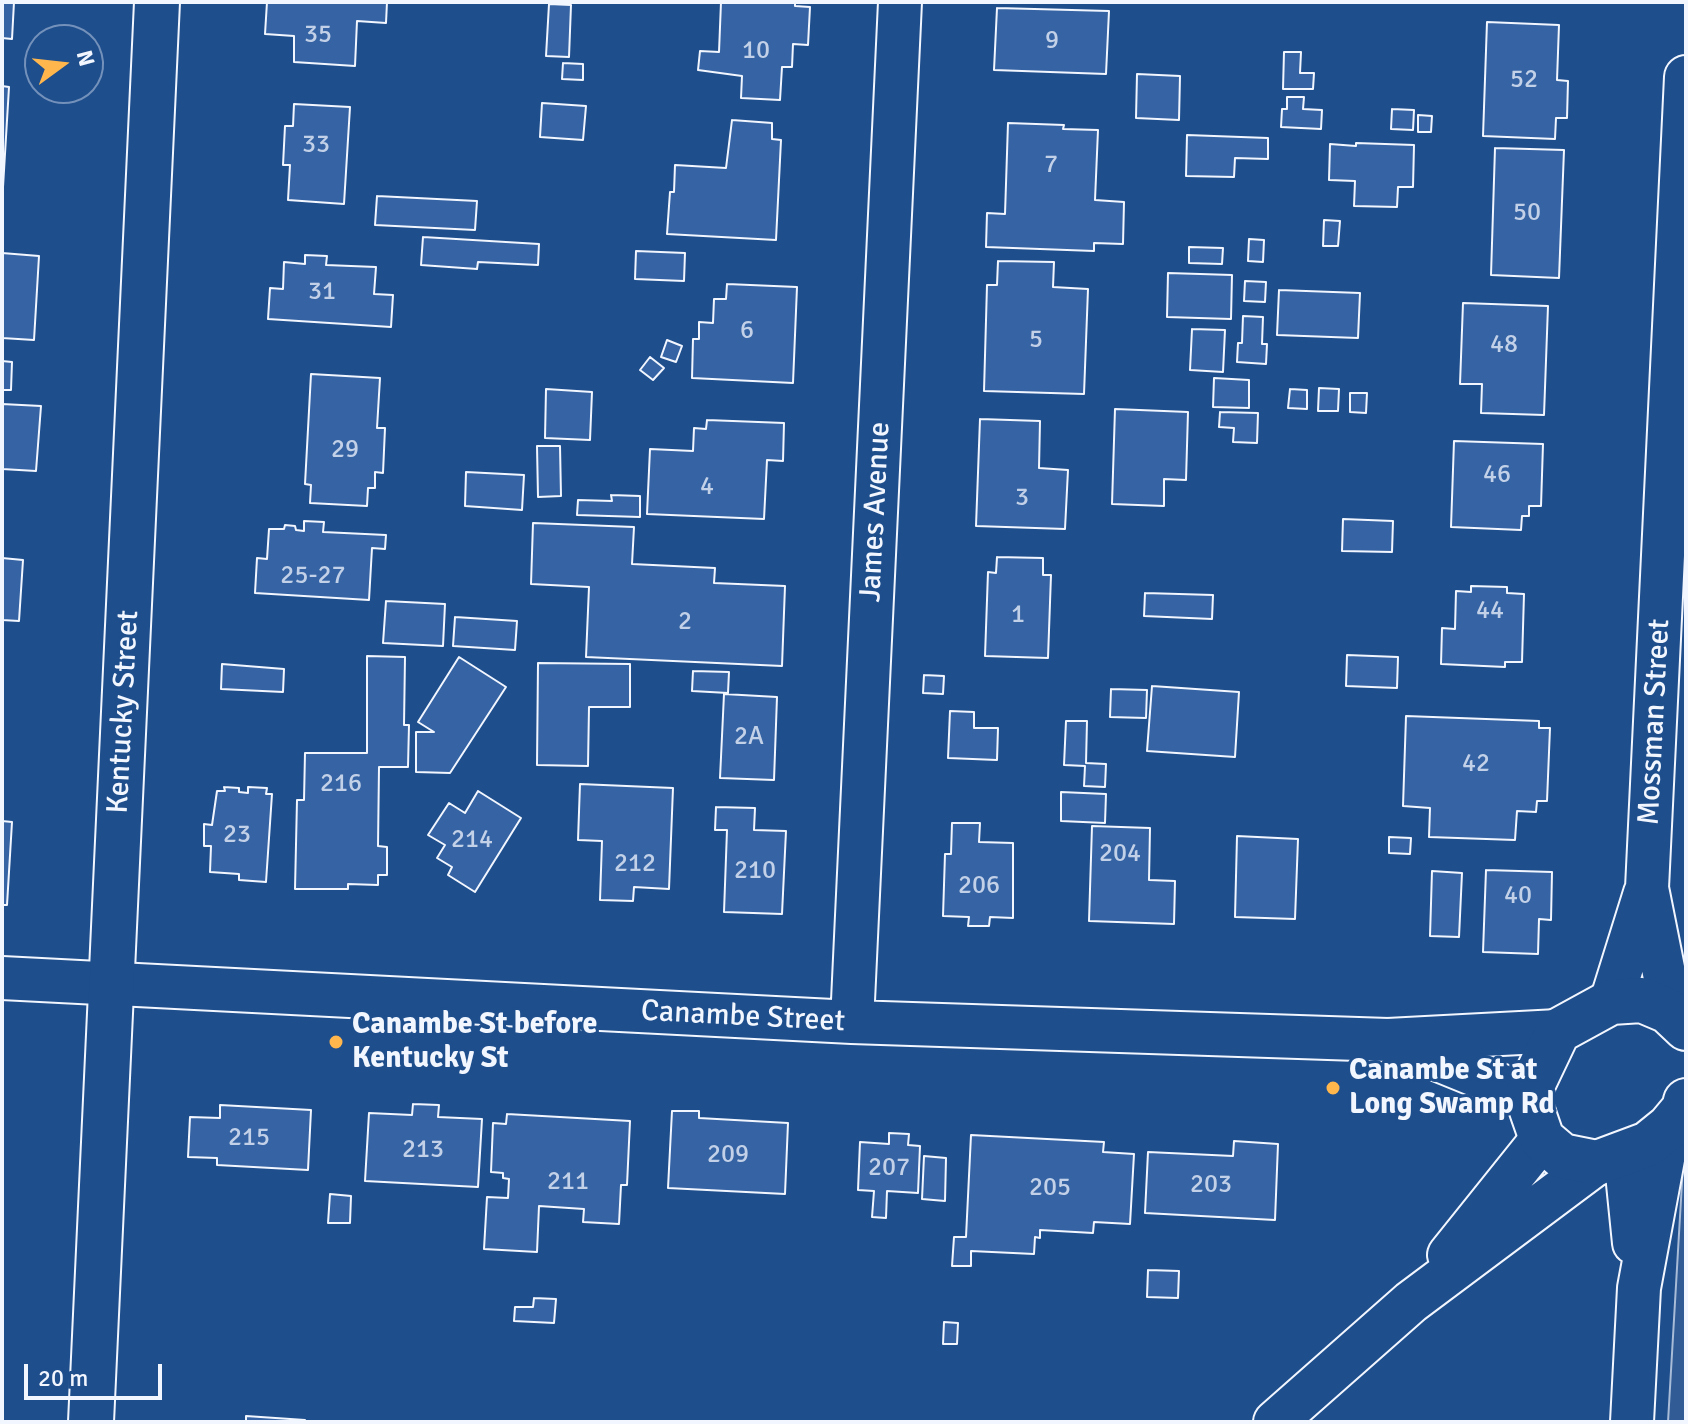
<!DOCTYPE html>
<style>
body{margin:0}
#map{position:relative;width:1688px;height:1424px;overflow:hidden;background:#1f4e8c;font-family:Signika,sans-serif}
canvas{display:block}
.frame{position:absolute;inset:0;border:4px solid #f2f6ff;pointer-events:none}
.north{position:absolute;left:24px;top:24px;width:80px;height:80px;box-sizing:border-box;background:#1f4e8c;border:2px solid #7391ba;border-radius:50%;rotate:75deg;font-size:22px;font-weight:700;line-height:32px;text-align:center;color:#f2f6ff}
.north::after{content:'';display:block;margin:auto;width:28px;height:36px;background:#ffb74d;clip-path:polygon(50% 0,100% 100%,50% 72%,0 100%)}
.scale{position:absolute;left:24px;top:1364px;width:138px;height:36px;box-sizing:border-box;border:4px solid #f2f6ff;border-top:0;padding-left:10px;font-size:24px;line-height:28px;white-space:nowrap;color:#f2f6ff;-webkit-text-stroke:6px #1f4e8c;paint-order:stroke}
</style>
<div id="map">
<canvas width="1688" height="1424"></canvas>
<div class="frame"></div>
<div class="north">N</div>
<div class="scale">20 m</div>
</div>
<script>
const ctx = document.querySelector('canvas').getContext('2d');
ctx.lineJoin = 'round';
function paint(path, color) {
  ctx.fillStyle = color;
  ctx.fill(path, 'evenodd');
}
function toPath(rows) {
  const path = new Path2D();
  for (const r of rows) {
    path.moveTo(r[0], r[1]);
    for (let i = 2; i < r.length; i += 2) path.lineTo(r[i], r[i + 1]);
  }
  return path;
}
function strokePath(path, color, width, dash) {
  ctx.strokeStyle = color;
  ctx.lineWidth = width;
  ctx.lineCap = dash ? 'butt' : 'round';
  ctx.setLineDash(dash || []);
  ctx.stroke(path);
}
function drawText(font, color, halo, rows, align = 'center') {
  ctx.font = font + ' Signika,sans-serif';
  ctx.lineWidth = 6;
  ctx.setLineDash([]);
  ctx.textBaseline = 'middle';
  ctx.strokeStyle = halo;
  ctx.fillStyle = color;
  for (const [text, x, y, turn = 0] of rows) {
    ctx.save();
    ctx.translate(x, y);
    ctx.rotate((+turn || 0) * Math.PI / 180);
    ctx.textAlign = isNaN(turn) ? turn : align;
    if (halo) ctx.strokeText(text, 0, 0);
    ctx.fillText(text, 0, 0);
    ctx.restore();
  }
}
const built = toPath([
 [1686,1147,1686,1422,1668,1422,1684,1148,1686,1147]
]);
paint(built, '#305b95');
strokePath(built, '#a8bbd7', 2);
const building = toPath([
 [2,2,14,2,12,39,2,38,2,2],
 [267,2,387,2,386,23,357,21,355,66,294,62,294,36,265,34,267,2],
 [721,2,795,3,795,6,810,7,808,45,793,44,792,67,782,67,780,100,741,98,742,76,698,70,700,51,719,52,721,2],
 [549,4,571,5,569,57,546,56,549,4],
 [997,8,1109,11,1106,74,994,70,997,8],
 [1487,22,1559,25,1557,80,1568,81,1567,118,1556,118,1555,139,1483,136,1487,22],
 [1284,52,1301,52,1300,73,1314,73,1313,89,1283,89,1284,52],
 [563,63,583,64,583,80,562,79,563,63],
 [1137,74,1180,76,1179,120,1136,118,1137,74],
 [2,86,9,87,3,187,2,187,2,86],
 [1287,97,1304,97,1303,109,1322,110,1321,129,1281,127,1282,109,1287,109,1287,97],
 [542,103,586,106,583,140,540,137,542,103],
 [294,104,350,107,344,204,288,200,290,165,283,165,285,126,293,126,294,104],
 [1392,109,1414,110,1413,130,1391,129,1392,109],
 [1418,115,1432,116,1431,132,1418,132,1418,115],
 [732,120,772,123,772,139,781,140,776,240,667,234,670,192,674,192,675,165,726,168,732,120],
 [1008,123,1064,125,1063,129,1098,130,1095,200,1124,202,1123,244,1094,243,1094,251,986,247,987,213,1005,214,1008,123],
 [1187,135,1268,138,1268,159,1235,158,1234,177,1186,176,1187,135],
 [1356,143,1414,145,1413,187,1398,187,1397,207,1354,206,1355,181,1329,180,1330,144,1356,146,1356,143],
 [1495,148,1564,150,1559,278,1491,275,1495,148],
 [377,196,477,201,475,230,375,225,377,196],
 [1324,220,1340,221,1338,246,1323,246,1324,220],
 [423,237,539,244,538,265,478,262,477,269,421,265,423,237],
 [1249,239,1264,240,1263,262,1248,261,1249,239],
 [1189,247,1223,248,1222,264,1189,263,1189,247],
 [636,251,685,253,684,281,635,279,636,251],
 [2,253,39,256,34,340,2,338,2,253],
 [305,255,327,256,326,265,376,267,374,294,393,295,391,327,268,319,270,288,283,289,284,262,305,264,305,255],
 [998,261,1054,262,1053,287,1088,289,1084,394,984,391,987,285,997,285,998,261],
 [1168,273,1232,275,1231,319,1167,317,1168,273],
 [1245,281,1266,282,1265,302,1244,301,1245,281],
 [727,284,797,287,793,383,692,378,693,339,699,339,699,322,713,323,714,299,726,299,727,284],
 [1279,290,1360,293,1358,338,1277,335,1279,290],
 [1463,303,1548,306,1544,415,1481,413,1482,384,1460,384,1463,303],
 [1243,316,1263,317,1262,344,1267,344,1266,364,1237,362,1238,343,1242,343,1243,316],
 [1192,329,1225,330,1223,372,1190,370,1192,329],
 [667,340,682,346,676,362,661,357,667,340],
 [650,357,664,368,653,380,640,370,650,357],
 [2,361,12,362,11,390,2,390,2,361],
 [311,374,380,378,377,428,385,428,383,473,375,472,375,488,368,488,367,506,310,503,311,485,305,484,311,374],
 [1214,378,1249,380,1249,408,1213,407,1214,378],
 [1319,388,1339,389,1338,411,1318,411,1319,388],
 [546,389,592,392,590,440,545,438,546,389],
 [1290,389,1307,390,1307,409,1288,408,1290,389],
 [1350,393,1367,393,1366,413,1350,412,1350,393],
 [2,404,41,406,36,471,2,469,2,404],
 [1115,409,1188,412,1186,480,1164,479,1164,506,1112,504,1115,409],
 [1220,412,1258,413,1257,443,1233,442,1234,428,1219,427,1220,412],
 [980,419,1040,421,1039,468,1068,470,1065,529,976,526,980,419],
 [707,420,784,423,783,461,767,460,764,519,647,514,650,449,693,451,694,428,706,429,707,420],
 [1454,441,1543,444,1541,506,1529,506,1529,516,1522,516,1521,530,1451,527,1454,441],
 [537,446,560,446,561,496,538,497,537,446],
 [466,472,524,475,522,510,465,506,466,472],
 [611,495,640,496,640,517,577,515,578,500,612,501,611,495],
 [1343,519,1393,521,1392,552,1342,551,1343,519],
 [304,521,324,522,323,532,386,535,385,549,372,548,369,600,255,593,257,558,267,559,269,529,284,529,285,525,295,526,296,530,304,531,304,521],
 [533,523,634,527,632,564,715,568,714,583,785,586,782,666,586,657,589,587,531,584,533,523],
 [997,557,1043,558,1043,575,1051,575,1048,658,985,656,988,572,996,573,997,557],
 [2,558,23,560,19,621,2,620,2,558],
 [1471,586,1507,587,1507,593,1524,594,1522,662,1505,662,1505,667,1441,664,1442,628,1455,629,1456,591,1471,592,1471,586],
 [1145,593,1213,595,1212,619,1144,616,1145,593],
 [386,601,445,604,443,646,383,643,386,601],
 [455,617,517,621,515,650,453,646,455,617],
 [1347,655,1398,657,1397,688,1346,686,1347,655],
 [367,656,405,657,404,725,409,725,408,767,379,767,378,846,387,847,387,875,378,875,378,885,348,884,348,889,295,889,297,800,304,800,305,753,367,753,367,656],
 [459,657,506,687,450,773,416,772,416,732,434,732,418,722,459,657],
 [538,663,630,664,630,707,589,707,588,766,537,765,538,663],
 [222,664,284,669,283,692,221,689,222,664],
 [693,671,729,672,728,693,692,691,693,671],
 [924,675,944,676,943,694,923,693,924,675],
 [1152,686,1239,692,1235,757,1147,751,1152,686],
 [1111,689,1147,690,1146,718,1110,717,1111,689],
 [724,694,777,697,774,780,720,778,724,694],
 [950,711,974,712,974,728,998,728,997,760,948,758,950,711],
 [1406,716,1539,721,1539,728,1550,728,1547,801,1537,801,1536,812,1517,811,1515,840,1429,837,1430,808,1403,806,1406,716],
 [1066,721,1087,721,1086,763,1106,764,1105,787,1084,786,1085,766,1064,765,1066,721],
 [580,784,673,788,669,889,634,887,633,901,600,900,602,841,578,840,580,784],
 [224,787,239,788,239,792,248,793,248,787,267,788,266,794,272,794,266,882,239,880,239,874,210,872,211,846,204,846,204,824,212,825,217,791,225,791,224,787],
 [478,791,521,818,475,892,448,875,452,867,437,858,445,845,428,835,449,803,465,813,478,791],
 [1061,792,1106,794,1105,823,1061,821,1061,792],
 [716,807,755,808,754,830,786,831,782,914,724,912,727,830,715,830,716,807],
 [2,821,12,822,7,905,2,905,2,821],
 [952,823,980,823,979,842,1013,843,1013,918,990,917,989,926,968,926,969,917,943,916,945,854,951,854,952,823],
 [1092,826,1150,828,1149,880,1175,881,1174,924,1089,921,1092,826],
 [1237,836,1298,839,1295,919,1235,917,1237,836],
 [1389,837,1411,838,1410,854,1389,853,1389,837],
 [1486,870,1552,872,1551,920,1539,919,1538,954,1483,952,1486,870],
 [1432,871,1462,873,1459,937,1430,936,1432,871],
 [413,1104,439,1105,438,1117,482,1119,478,1187,365,1181,369,1113,412,1115,413,1104],
 [220,1105,311,1110,308,1170,217,1165,217,1158,188,1157,190,1117,220,1118,220,1105],
 [672,1111,699,1111,699,1118,788,1123,785,1194,668,1188,672,1111],
 [507,1114,630,1121,627,1185,621,1185,619,1224,583,1222,584,1209,539,1206,537,1252,484,1249,487,1197,508,1198,509,1179,503,1178,503,1173,491,1172,493,1123,506,1124,507,1114],
 [889,1133,909,1134,908,1145,920,1146,918,1193,887,1191,886,1218,872,1217,874,1191,858,1190,860,1142,889,1144,889,1133],
 [971,1135,1104,1142,1103,1152,1134,1154,1130,1224,1094,1222,1093,1233,1040,1230,1040,1238,1035,1237,1034,1254,971,1251,971,1266,952,1266,954,1237,966,1237,971,1135],
 [1234,1141,1278,1144,1275,1220,1145,1213,1148,1152,1233,1156,1234,1141],
 [924,1156,946,1158,945,1201,922,1199,924,1156],
 [330,1194,351,1196,350,1223,328,1223,330,1194],
 [1148,1270,1179,1271,1178,1298,1147,1297,1148,1270],
 [534,1298,556,1299,554,1323,514,1321,515,1307,533,1307,534,1298],
 [944,1322,958,1323,957,1344,943,1344,944,1322],
 [246,1416,305,1420,305,1422,246,1422,246,1416]
]);
paint(building, '#3563a3');
strokePath(building, '#f2f6ff', 2);
const minor = toPath([
 [2,978,852,1022,1388,1040,1558,1031],
 [1611,1002,1645,893],
 [1668,1011,1666,983,1647,888,1686,77],
 [852,1022,900,2],
 [1404,1046,1527,1096],
 [1625,1154,1634,1243],
 [1449,1255,1542,1139],
 [1275,1422,1411,1302,1597,1163],
 [1632,1422,1639,1288,1669,1127]
]);
const tertiary = toPath([
 [1686,1028,1668,1011,1642,1000,1611,1002,1558,1031,1527,1096,1542,1139,1562,1156,1597,1163,1648,1144,1669,1127,1684,1109,1686,1101],
 [91,1422,157,2]
]);
strokePath(minor, '#f2f6ff', 46);
strokePath(tertiary, '#f2f6ff', 48);
strokePath(minor, '#1f4e8c', 42);
strokePath(tertiary, '#1f4e8c', 44);
for (const [x, y, r, color] of [
 [336,1042,8,"#ffb74d"],
 [1333,1088,8,"#ffb74d"]
]) {
  const dot = new Path2D();
  dot.arc(x, y, r, 0, 2 * Math.PI);
  ctx.fillStyle = color;
  ctx.fill(dot);
  strokePath(dot, '#1f4e8c', 3);
}
drawText('26px', '#c3d1e8', null, [
 ["35",318,35],
 ["9",1052,41],
 ["10",756,51],
 ["52",1524,80],
 ["33",316,145],
 ["7",1051,165],
 ["50",1527,213],
 ["31",322,292],
 ["6",747,331],
 ["5",1036,340],
 ["48",1504,345],
 ["29",345,450],
 ["46",1497,475],
 ["4",707,487],
 ["3",1022,498],
 ["25-27",313,576],
 ["44",1490,611],
 ["1",1018,615],
 ["2",685,622],
 ["2A",749,737],
 ["42",1476,764],
 ["216",341,784],
 ["23",237,835],
 ["214",472,840],
 ["204",1120,854],
 ["212",635,864],
 ["210",755,871],
 ["206",979,886],
 ["40",1518,896],
 ["215",249,1138],
 ["213",423,1150],
 ["209",728,1155],
 ["207",889,1168],
 ["211",568,1182],
 ["203",1211,1185],
 ["205",1050,1188]
]);
drawText('30px', '#f2f6ff', '#1f4e8c', [
 ["James Avenue",876,512,-87],
 ["Kentucky Street",124,712,-87],
 ["Mossman Street",1655,722,-87],
 ["Canambe Street",743,1017,3]
]);
drawText('bold 30px', '#f2f6ff', '#1f4e8c', [
 ["Canambe St before",352,1025],
 ["Kentucky St",352,1059],
 ["Canambe St at",1349,1071],
 ["Long Swamp Rd",1349,1105]
], 'left');
</script>
